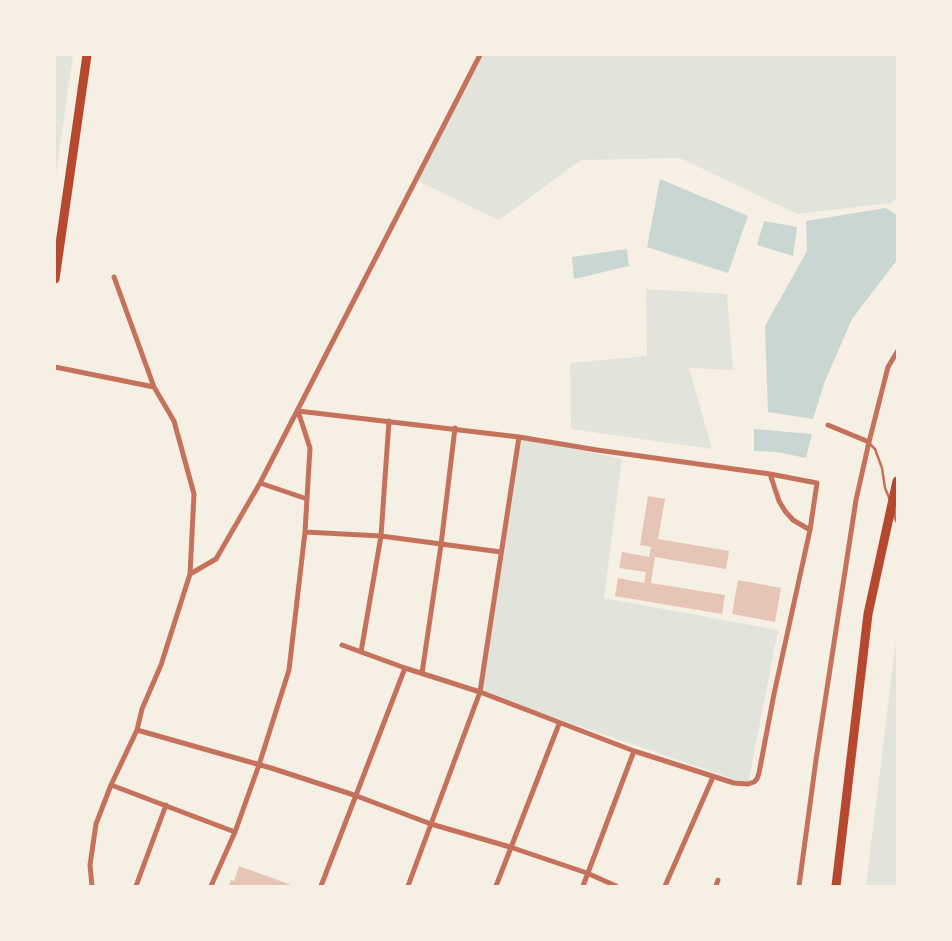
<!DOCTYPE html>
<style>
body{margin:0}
#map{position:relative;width:952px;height:941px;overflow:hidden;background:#f6efe4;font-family:Barlow,sans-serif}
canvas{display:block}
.frame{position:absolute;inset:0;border:56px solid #f6efe4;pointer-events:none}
</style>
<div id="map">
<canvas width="952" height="941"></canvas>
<div class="frame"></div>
</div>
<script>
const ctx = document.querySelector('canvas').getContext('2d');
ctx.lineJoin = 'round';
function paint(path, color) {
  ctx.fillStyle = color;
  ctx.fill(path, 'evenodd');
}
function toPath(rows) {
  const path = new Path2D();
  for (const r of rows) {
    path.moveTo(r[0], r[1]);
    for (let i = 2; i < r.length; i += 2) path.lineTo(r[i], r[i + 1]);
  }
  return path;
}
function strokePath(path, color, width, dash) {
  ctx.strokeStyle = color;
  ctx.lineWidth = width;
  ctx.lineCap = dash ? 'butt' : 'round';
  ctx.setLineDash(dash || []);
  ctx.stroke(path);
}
paint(toPath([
 [55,55,73,55,55,181],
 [480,55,897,55,897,198,891,203,797,214,680,158,581,160,499,220,416,180],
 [646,289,727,294,733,370,689,368,712,449,571,429,570,363,647,356],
 [519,437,622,459,604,598,778,630,748,784,480,692],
 [897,632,897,886,866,886]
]), '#e2e4dc');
paint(toPath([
 [660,179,748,216,728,273,647,247],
 [886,208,897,215,897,260,852,319,825,381,813,419,768,412,765,326,807,251,806,221],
 [764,221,797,227,793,256,757,245],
 [627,249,629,266,574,279,572,257],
 [754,429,812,434,806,458,777,452,754,451]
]), '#c9d6d2');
paint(toPath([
 [648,496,665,499,658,539,729,551,726,569,655,557,651,583,725,595,722,614,615,596,618,578,644,583,646,572,619,568,622,552,649,557,651,547,640,545],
 [738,580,781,588,775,622,732,614],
 [239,866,294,886,229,886,231,880,234,881]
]), '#e6c5b7');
strokePath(toPath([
 [869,443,875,449,882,468,885,488,890,500]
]), '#c5725c', 2.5);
strokePath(toPath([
 [114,277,154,387],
 [55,367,154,387,174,421,194,494,190,574,161,665,142,709,137,730,111,785,96,824,90,865,92,886],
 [828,425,869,442],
 [770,474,779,501,785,511,793,520,810,530],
 [260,483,307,499],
 [892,507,897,520],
 [305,532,381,536,501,552],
 [190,574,216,559,260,483,480,55],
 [361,652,381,536,389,421],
 [422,673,441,545,455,428],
 [137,730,271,768,354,795,431,824,510,847,587,873,616,886],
 [111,785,235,832],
 [136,886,166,805],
 [211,886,235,832,259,765,289,670,305,532,310,448,298,411,519,437,597,450,770,474,817,483,810,530,774,694,759,773,757,779,754,782,748,784,734,783,634,751,480,692,405,668,342,645],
 [321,886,405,668],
 [408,886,480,692,519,437],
 [496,886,559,724],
 [583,886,634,751],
 [665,886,713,777],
 [716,886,718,880],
 [799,886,816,760,856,500,869,442,888,367,897,352]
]), '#c5725c', 5);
strokePath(toPath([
 [836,886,868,614,897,481]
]), '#b5482f', 9);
strokePath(toPath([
 [55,279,87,55]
]), '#b5482f', 9);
</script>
